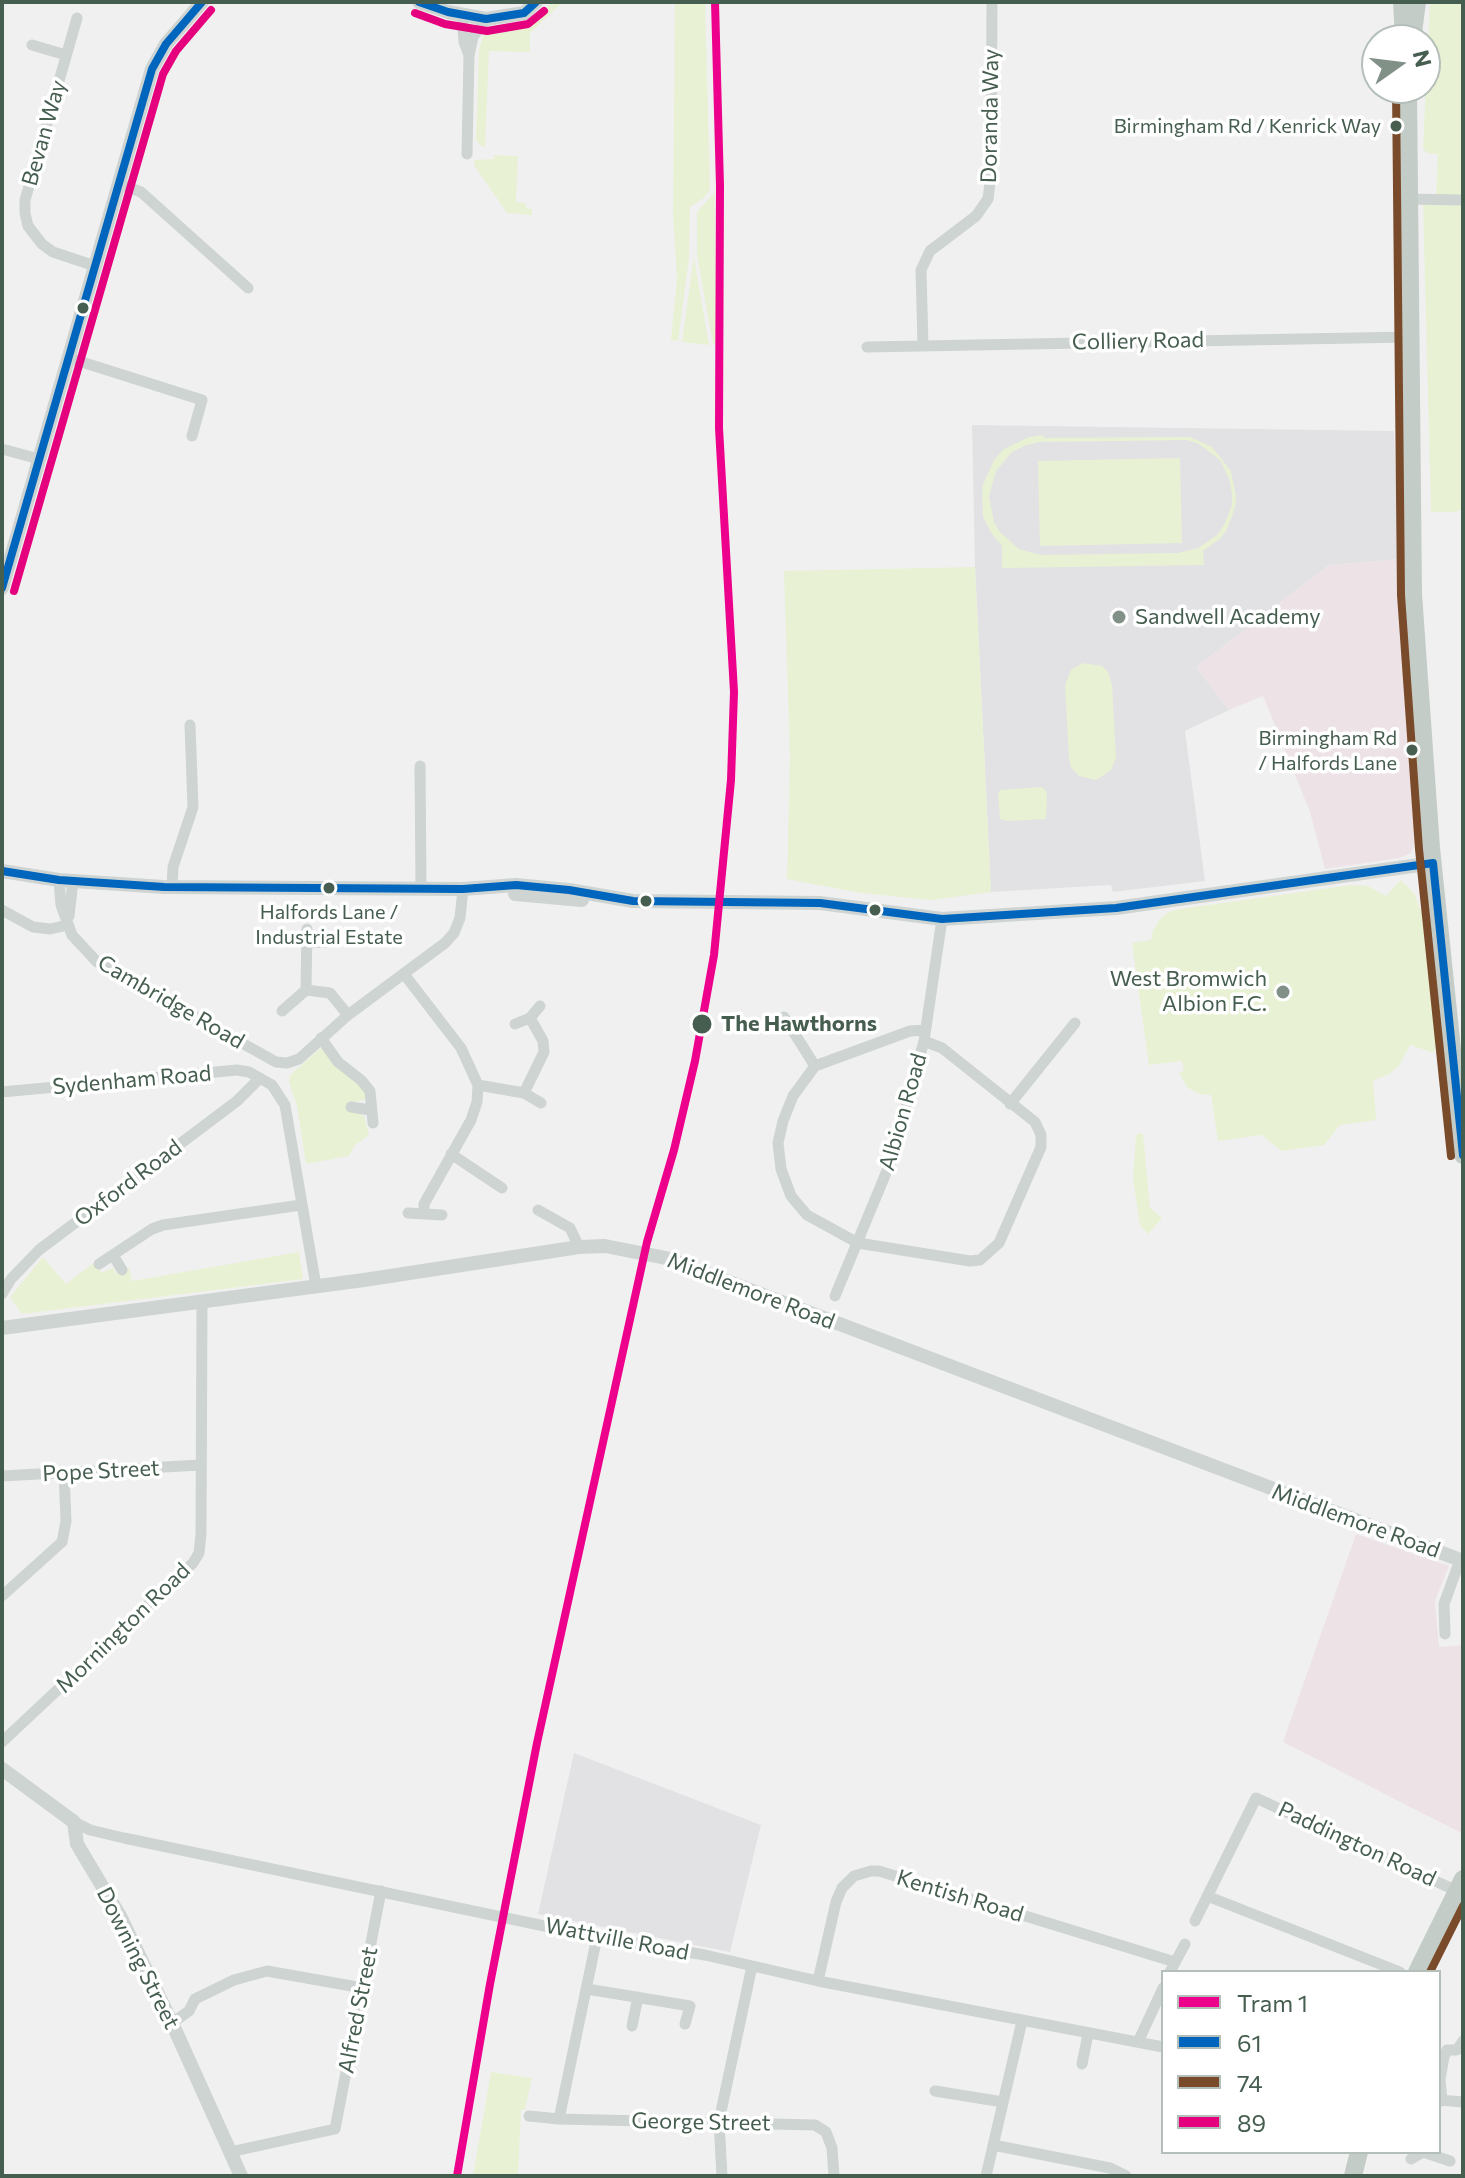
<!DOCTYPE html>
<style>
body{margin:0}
#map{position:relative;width:1465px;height:2178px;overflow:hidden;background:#f1f0f1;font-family:Commissioner,sans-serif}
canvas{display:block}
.frame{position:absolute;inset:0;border:4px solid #465e4f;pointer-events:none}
.legend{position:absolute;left:1161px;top:1970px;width:280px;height:184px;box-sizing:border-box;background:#fff;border:2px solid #b5bfb9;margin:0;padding:10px 14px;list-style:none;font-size:24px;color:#465e4f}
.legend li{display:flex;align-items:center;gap:16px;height:40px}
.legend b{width:40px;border:2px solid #b5bfb9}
.north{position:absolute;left:1361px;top:24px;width:80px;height:80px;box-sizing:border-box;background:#fff;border:2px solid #b5bfb9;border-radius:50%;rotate:76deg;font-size:22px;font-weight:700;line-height:32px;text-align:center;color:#465e4f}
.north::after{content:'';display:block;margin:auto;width:28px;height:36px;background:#829188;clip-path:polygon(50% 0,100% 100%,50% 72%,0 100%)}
</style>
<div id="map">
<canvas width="1465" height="2178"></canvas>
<div class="frame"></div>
<ul class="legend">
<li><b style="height:10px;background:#ec008c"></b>Tram 1</li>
<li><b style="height:10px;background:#0065bd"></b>61</li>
<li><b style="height:10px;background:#7a4b2a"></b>74</li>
<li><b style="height:10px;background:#e5007d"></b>89</li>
</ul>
<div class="north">N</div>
</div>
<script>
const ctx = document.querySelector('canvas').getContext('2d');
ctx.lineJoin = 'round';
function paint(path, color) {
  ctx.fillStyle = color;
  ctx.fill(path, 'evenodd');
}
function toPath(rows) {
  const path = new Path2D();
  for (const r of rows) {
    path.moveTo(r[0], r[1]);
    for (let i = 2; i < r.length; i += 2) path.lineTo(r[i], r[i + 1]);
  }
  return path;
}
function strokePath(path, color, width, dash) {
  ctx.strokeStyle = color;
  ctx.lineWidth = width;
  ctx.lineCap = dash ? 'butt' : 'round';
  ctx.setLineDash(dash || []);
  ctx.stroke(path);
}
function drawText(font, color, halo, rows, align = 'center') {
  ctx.font = font + ' Commissioner,sans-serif';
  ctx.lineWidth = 7;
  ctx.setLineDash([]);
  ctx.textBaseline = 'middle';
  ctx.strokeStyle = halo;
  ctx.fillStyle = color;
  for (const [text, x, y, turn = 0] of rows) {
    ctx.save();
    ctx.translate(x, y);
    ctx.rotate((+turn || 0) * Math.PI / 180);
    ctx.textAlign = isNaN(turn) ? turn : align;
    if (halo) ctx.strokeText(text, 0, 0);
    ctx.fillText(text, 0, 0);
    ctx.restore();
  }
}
paint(toPath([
 [1399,559,1404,691,1416,841,1411,853,1399,858,1325,869,1310,812,1263,696,1229,710,1196,667,1329,565],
 [1356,1534,1449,1566,1435,1601,1439,1647,1463,1645,1463,1834,1283,1742]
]), '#ede3e6');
paint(toPath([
 [972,425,1394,431,1399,559,1329,565,1196,667,1229,710,1185,731,1205,881,1113,892,1111,885,991,892,975,567],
 [574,1753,761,1825,730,1952,538,1914]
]), '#e2e2e4');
paint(toPath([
 [553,2,563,2,530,33,530,52,489,51,485,146,482,147,476,140,479,50,484,34,489,31,526,22],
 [675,2,705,2,710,189,704,198,690,207,689,258,678,341,671,340,677,278,673,215],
 [1430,2,1463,2,1463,198,1436,198,1438,154,1427,153,1423,149],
 [713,106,717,344,713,344,697,255,697,212,714,193],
 [494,155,518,156,516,202,526,203,526,208,532,209,532,215,507,213,474,165,474,160,494,159],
 [1423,201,1463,202,1463,509,1455,512,1431,512],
 [694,256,699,288,709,345,682,342],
 [1043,435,1044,438,1190,437,1212,447,1231,471,1236,497,1235,508,1227,529,1221,538,1203,551,1204,565,1002,568,1002,546,992,534,983,517,982,487,994,460,1004,449,1029,437],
 [1187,440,1199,444,1220,460,1230,481,1232,494,1232,505,1224,525,1217,535,1198,548,1178,553,1041,555,1019,549,1000,532,994,522,989,496,996,471,1012,452,1024,446,1039,442],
 [1180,458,1182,543,1040,546,1038,461],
 [975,567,991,892,931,900,861,893,787,879,790,757,784,571],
 [1083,663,1102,666,1108,672,1112,684,1116,758,1111,770,1096,780,1079,776,1071,767,1069,758,1065,685,1071,670],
 [1042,787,1047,792,1046,819,1007,821,1000,819,998,793,1000,790],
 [1401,880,1414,893,1423,916,1437,1025,1437,1039,1434,1053,1410,1045,1399,1066,1388,1075,1373,1080,1376,1120,1340,1125,1324,1145,1282,1151,1261,1135,1218,1141,1211,1095,1199,1094,1187,1087,1179,1073,1184,1071,1182,1061,1149,1065,1132,943,1151,940,1153,930,1160,919,1169,912,1180,909,1351,885,1368,886,1386,896],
 [321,1048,346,1075,356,1079,365,1092,366,1099,352,1103,351,1111,364,1116,369,1135,355,1145,349,1156,306,1164,297,1106,289,1082,290,1075],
 [1143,1133,1150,1208,1162,1218,1148,1234,1140,1226,1133,1178,1136,1135],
 [299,1252,303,1279,22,1314,10,1297,43,1257,66,1284,96,1261,101,1273,113,1268,116,1274,129,1268,132,1281],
 [491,2072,532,2078,525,2109,521,2110,518,2176,473,2176]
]), '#e8f1d3');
strokePath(toPath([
 [462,15,464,42,469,55],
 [77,18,25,200,25,213,28,226,42,244,53,252,95,266],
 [32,45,66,55],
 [467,154,469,55,473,37,486,19],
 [120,184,141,192,248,288],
 [1407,199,1463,200],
 [923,346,921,270,930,251,976,216,988,199,991,174,992,2],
 [867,347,1409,337],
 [69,358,202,400,192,436],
 [2,449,39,459],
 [420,766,421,888],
 [59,880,61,905,72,935,97,962,276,1062,287,1063,299,1059,348,1015,445,943,454,933,460,918,463,889],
 [172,887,173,867,193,807,190,725],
 [2,910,33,927,50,929,68,925],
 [69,916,73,881],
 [308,943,326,942],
 [404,974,461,1048,478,1085,477,1102,471,1120,424,1204,424,1214],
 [306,990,307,929],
 [282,1011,306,990,330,993,348,1015],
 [784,1017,815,1066],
 [515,1024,530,1018,540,1006],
 [321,1038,338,1062,361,1080,370,1091,373,1123],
 [924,1041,942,1048,1035,1122,1041,1135,1041,1147,999,1243,980,1260,970,1261,858,1243,807,1215,791,1196,781,1169,778,1143,783,1121,793,1096,815,1066,910,1031,925,1030],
 [478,1085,524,1093,541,1103],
 [2,1092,237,1070,249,1072,272,1085,285,1105,316,1286],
 [524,1093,544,1052,543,1041,530,1018],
 [1010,1104,1075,1023],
 [351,1107,370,1110],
 [451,1154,502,1188],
 [538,1210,570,1228,579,1247],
 [408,1213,442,1215],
 [113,1255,122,1270],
 [99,1264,152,1229,163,1225,301,1205],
 [2,1294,11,1279,39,1250,237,1101,260,1078],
 [835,1296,891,1161,924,1041,942,919],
 [2,1476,200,1465],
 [2,1596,62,1542,66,1521,64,1472],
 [1445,1634,1444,1604,1460,1560],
 [2,1742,193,1563,199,1553,201,1534,202,1302],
 [74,1822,90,1830,124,1838,597,1937,705,1955,818,1981,1163,2047],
 [1207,1896,1400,1972],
 [1195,1921,1256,1798,1457,1891],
 [1170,1972,1185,1944],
 [818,1981,836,1902,842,1888,854,1876,871,1871,879,1871,1175,1962],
 [587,1989,690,2006,685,2024],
 [172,2023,189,2011,195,1999,234,1980,267,1971,363,1988],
 [632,2026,638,1997],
 [1138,2042,1163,1988],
 [1082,2064,1088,2034],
 [935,2091,1003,2102],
 [1439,2100,1463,2102],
 [1442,2101,1440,2079,1444,2057,1447,2050,1457,2050,1463,2041],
 [529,2116,559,2119,815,2125,826,2132,832,2148,834,2176],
 [559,2119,597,1937],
 [993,2145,1110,2168,1126,2176],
 [230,2152,335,2129,381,1891],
 [1411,2159,1423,2152,1450,2161],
 [722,2176,719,2121,752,1966],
 [986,2176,1022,2021]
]), '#ced4d1', 11);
strokePath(toPath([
 [419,2,448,12,486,19,524,13,536,2],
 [2,588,152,69,166,44,202,2],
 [2,871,59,880,164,887,463,889,516,885,569,890,633,901,820,903,942,919,1116,908,1433,863],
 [515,894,582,900],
 [2,1328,364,1280,579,1247,605,1246,666,1258,1463,1561],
 [2,1769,74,1822,77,1844,120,1916,172,2023,241,2176]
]), '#ced4d1', 14);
strokePath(toPath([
 [1402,2,1404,37],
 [1412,40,1417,2],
 [1408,88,1413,594,1431,848,1463,1155],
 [1417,1972,1463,1879],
 [1353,2176,1359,2152]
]), '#c4ccc7', 18);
strokePath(toPath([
 [419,2,448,12,486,19,524,13,536,2],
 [2,588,152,69,166,44,202,2],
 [2,871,59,880,164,887,463,889,516,885,569,890,633,901,820,903,942,919,1116,908,1433,863,1463,1155]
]), '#0065bd', 8);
strokePath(toPath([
 [1396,88,1401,595,1419,849,1451,1156],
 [1430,1972,1463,1906]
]), '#7a4b2a', 8);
strokePath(toPath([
 [415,13,445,24,487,31,528,24,544,11],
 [14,591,163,74,176,51,211,10]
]), '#e5007d', 8);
strokePath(toPath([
 [457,2176,490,1984,537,1743,647,1242,674,1150,695,1061,714,955,731,780,734,692,719,428,720,186,715,2]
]), '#ec008c', 8);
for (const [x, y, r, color] of [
 [1396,126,7,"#465e4f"],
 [83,308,7,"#465e4f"],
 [1119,617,8,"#829188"],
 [1412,750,7,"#465e4f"],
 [329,888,7,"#465e4f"],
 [646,901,7,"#465e4f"],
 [875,910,7,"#465e4f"],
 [1283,992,8,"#829188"],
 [702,1024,11,"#465e4f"]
]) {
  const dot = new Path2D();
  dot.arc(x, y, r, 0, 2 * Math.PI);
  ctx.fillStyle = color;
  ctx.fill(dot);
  strokePath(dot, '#fff', 3);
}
drawText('20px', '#465e4f', '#fff', [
 ["Birmingham Rd / Kenrick Way",1381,126],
 ["Birmingham Rd",1397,738],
 ["/ Halfords Lane",1397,763],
 ["Halfords Lane /",329,912,"center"],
 ["Industrial Estate",329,937,"center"]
], 'right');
drawText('22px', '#465e4f', '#fff', [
 ["Doranda Way",990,116,-89],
 ["Bevan Way",44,133,-74],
 ["Colliery Road",1138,341,-1],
 ["Cambridge Road",171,1002,30],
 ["Sydenham Road",132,1080,-5],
 ["Albion Road",903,1112,-74],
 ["Oxford Road",128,1183,-37],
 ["Middlemore Road",751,1291,21],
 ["Pope Street",101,1471,-3],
 ["Middlemore Road",1356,1521,20],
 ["Mornington Road",123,1628,-44],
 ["Paddington Road",1357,1844,25],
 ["Kentish Road",960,1896,17],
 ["Wattville Road",617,1939,11],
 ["Downing Street",138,1958,63],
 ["Alfred Street",358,2010,-79],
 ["George Street",701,2122,1]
]);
drawText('22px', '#465e4f', '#fff', [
 ["Sandwell Academy",1135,617],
 ["West Bromwich",1267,979,"right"],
 ["Albion F.C.",1267,1004,"right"]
], 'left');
drawText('bold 22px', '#465e4f', '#fff', [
 ["The Hawthorns",721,1024]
], 'left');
</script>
